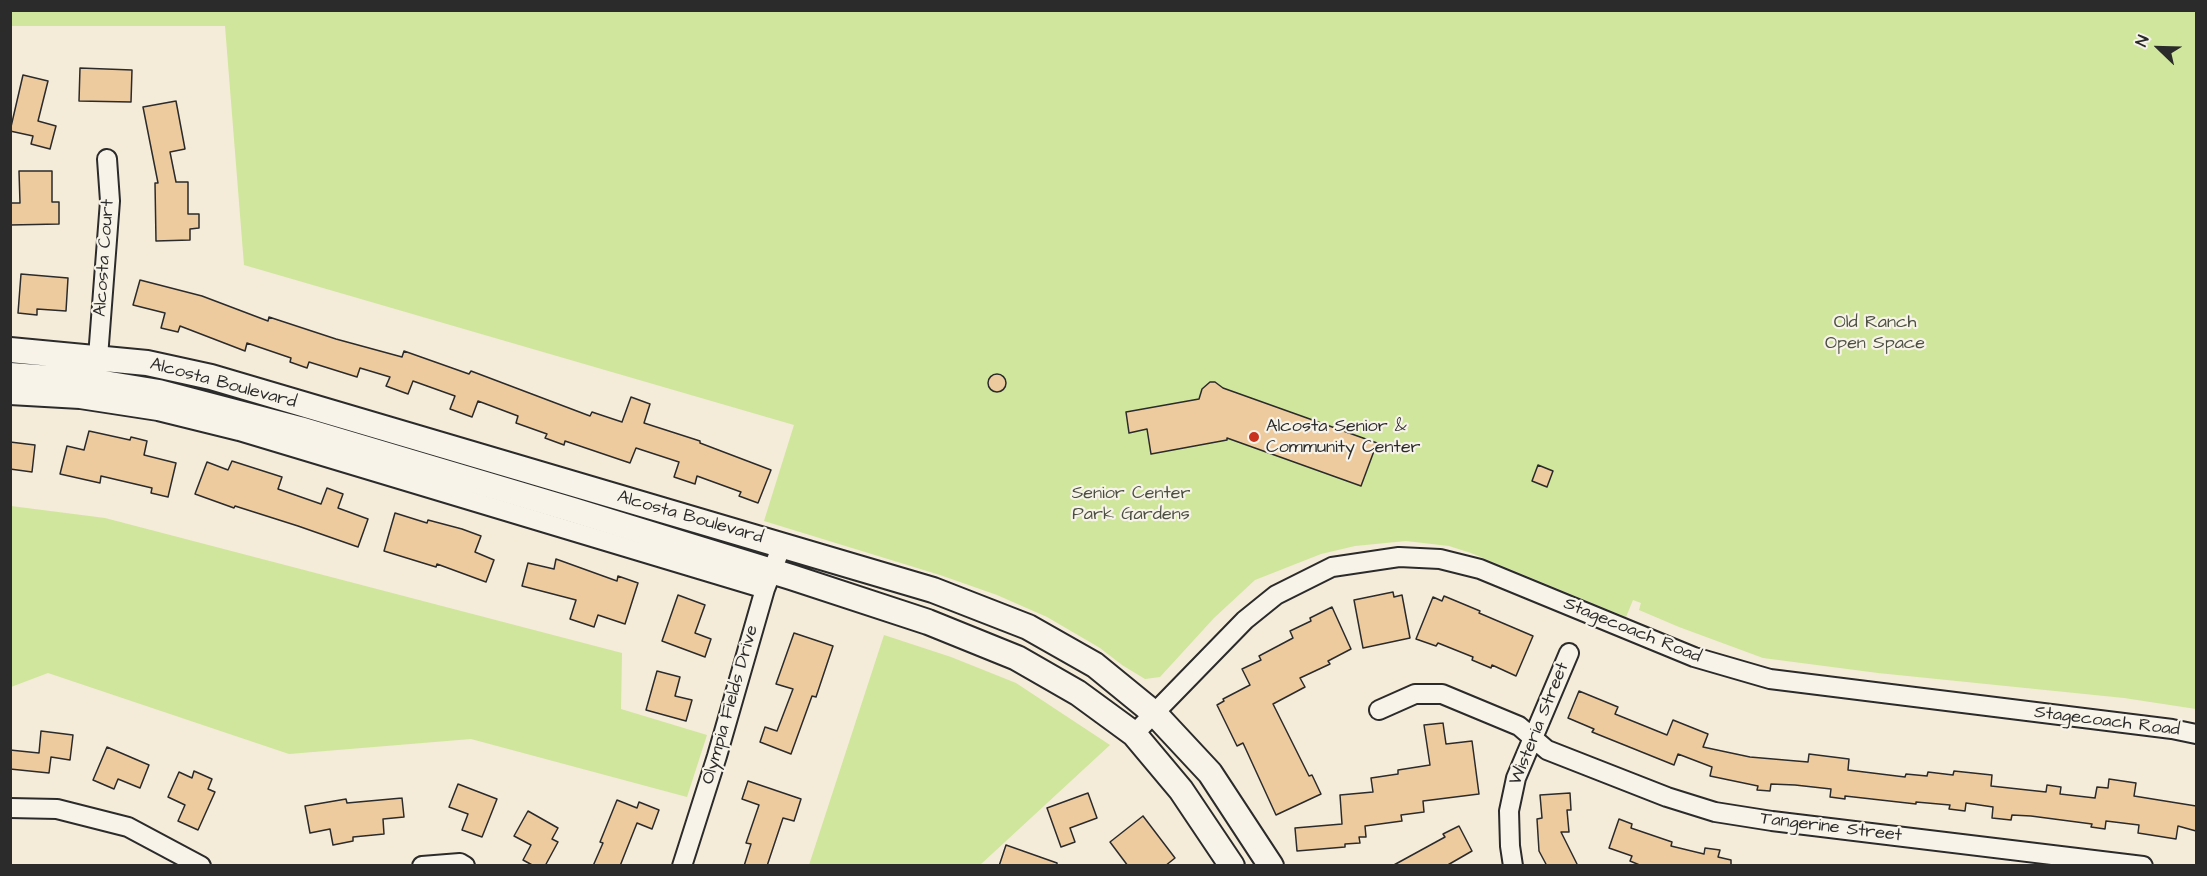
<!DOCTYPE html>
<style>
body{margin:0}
#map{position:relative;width:2207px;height:876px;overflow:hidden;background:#f5ebd9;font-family:"Architects Daughter",sans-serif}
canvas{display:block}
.frame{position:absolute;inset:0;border:12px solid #2b2b2b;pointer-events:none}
.north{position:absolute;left:2129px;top:18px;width:60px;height:60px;-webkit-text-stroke:4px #f7f3e8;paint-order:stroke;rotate:293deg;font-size:16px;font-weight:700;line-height:24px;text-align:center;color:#2b2b2b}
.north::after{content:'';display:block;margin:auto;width:21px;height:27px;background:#2b2b2b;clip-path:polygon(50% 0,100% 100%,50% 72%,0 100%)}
</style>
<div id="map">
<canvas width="2207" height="876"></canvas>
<div class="frame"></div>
<div class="north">N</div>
</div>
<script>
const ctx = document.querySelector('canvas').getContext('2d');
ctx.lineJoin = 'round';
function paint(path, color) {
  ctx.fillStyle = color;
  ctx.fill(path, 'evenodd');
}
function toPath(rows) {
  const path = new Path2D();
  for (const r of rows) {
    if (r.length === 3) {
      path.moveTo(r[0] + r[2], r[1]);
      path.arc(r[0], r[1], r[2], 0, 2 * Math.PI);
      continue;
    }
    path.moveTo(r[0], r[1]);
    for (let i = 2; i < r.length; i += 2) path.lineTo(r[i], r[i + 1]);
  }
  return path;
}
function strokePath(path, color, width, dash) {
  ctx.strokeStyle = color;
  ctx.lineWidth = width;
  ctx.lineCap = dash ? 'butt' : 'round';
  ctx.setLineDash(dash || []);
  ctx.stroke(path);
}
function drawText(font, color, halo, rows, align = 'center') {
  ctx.font = font + ' "Architects Daughter",sans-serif';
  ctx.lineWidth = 4.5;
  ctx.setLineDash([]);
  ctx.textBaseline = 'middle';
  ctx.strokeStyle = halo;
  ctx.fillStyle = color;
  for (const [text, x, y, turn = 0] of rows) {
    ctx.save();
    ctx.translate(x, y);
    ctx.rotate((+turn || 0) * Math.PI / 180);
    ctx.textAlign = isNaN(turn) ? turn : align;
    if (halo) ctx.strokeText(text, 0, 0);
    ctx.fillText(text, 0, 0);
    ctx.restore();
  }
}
paint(toPath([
 [10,11,2196,11,2196,709,2124,698,1878,673,1763,658,1679,627,1639,610,1641,603,1633,600,1626,617,1471,553,1449,546,1406,541,1355,546,1321,554,1255,580,1214,618,1160,677,1145,679,1122,665,1100,648,1047,617,997,595,940,575,764,521,794,425,244,265,225,26,11,26],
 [11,506,105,518,622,653,621,709,707,735,687,797,471,739,289,754,48,673,11,687],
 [884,635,951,657,1016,683,1110,745,980,865,809,865]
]), '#cfe69c');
const building = toPath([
 [80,68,132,70,131,102,79,101,80,68],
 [23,75,48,81,38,121,56,126,50,149,31,144,33,136,10,131,23,75],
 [176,101,185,149,170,152,176,182,188,182,188,214,199,214,199,228,190,229,190,240,156,241,155,183,158,183,143,107,176,101],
 [19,171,52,171,52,202,59,202,59,224,10,225,10,203,20,203,19,171],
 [21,274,68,278,66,311,37,309,37,315,18,313,21,274],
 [140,280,202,296,268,321,269,317,336,339,402,357,404,351,469,374,471,371,590,416,592,412,622,422,631,397,650,404,644,423,700,441,700,443,771,470,758,503,739,496,741,492,697,476,695,484,674,477,679,462,636,448,630,463,565,441,564,445,545,438,547,434,516,423,518,416,478,401,472,417,450,409,455,396,413,381,408,394,386,386,390,377,360,368,357,377,309,362,307,368,290,362,291,358,247,343,245,351,180,326,178,332,161,328,165,313,133,305,140,280],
 [997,383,9],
 [1210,382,1215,382,1223,388,1377,443,1361,486,1227,438,1227,440,1151,454,1147,429,1129,433,1126,412,1199,399,1202,389,1210,382],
 [89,431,130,440,131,437,147,441,144,455,176,463,168,497,151,493,152,488,101,476,100,483,60,474,67,446,84,450,89,431],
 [10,442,35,445,32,472,10,469,10,442],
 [232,461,282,477,278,489,321,504,327,488,343,494,338,508,368,519,358,547,298,526,235,506,234,508,195,494,207,462,228,470,232,461],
 [1538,465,1553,471,1547,487,1532,481,1538,465],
 [395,513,427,523,428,520,462,529,481,536,475,552,494,560,486,582,437,564,436,567,384,551,395,513],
 [556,559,617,581,618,576,638,583,625,624,598,615,594,627,570,619,576,600,522,586,528,563,554,569,556,559],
 [1393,592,1394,597,1402,595,1410,638,1363,648,1354,600,1393,592],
 [678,595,705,605,695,633,711,639,705,657,662,641,678,595],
 [1444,596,1480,611,1479,613,1533,636,1516,676,1492,665,1491,668,1472,660,1473,657,1438,643,1436,646,1416,639,1433,597,1442,601,1444,596],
 [1332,607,1351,649,1328,661,1330,664,1300,678,1305,687,1273,704,1309,776,1312,775,1321,794,1276,815,1243,743,1237,746,1217,705,1224,701,1223,699,1250,685,1242,669,1261,660,1259,656,1293,638,1290,631,1311,621,1310,618,1332,607],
 [794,633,833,646,816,697,812,696,791,754,760,742,765,727,777,731,793,689,776,684,794,633],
 [657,671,680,677,675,696,692,700,686,721,646,710,657,671],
 [1579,691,1618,707,1615,714,1667,735,1673,720,1708,734,1703,747,1750,757,1808,762,1809,754,1849,759,1848,770,1905,777,1906,774,1927,776,1928,772,1953,775,1954,771,1992,775,1991,786,2046,792,2047,785,2061,787,2060,794,2095,798,2097,787,2108,788,2109,779,2136,783,2134,796,2196,806,2196,831,2178,826,2176,839,2138,833,2139,825,2106,821,2105,829,2091,827,2092,824,2031,816,2012,815,2011,820,1992,818,1993,807,1966,803,1965,811,1949,809,1950,805,1916,802,1916,804,1845,796,1845,799,1830,797,1831,789,1795,785,1771,784,1770,791,1757,790,1758,786,1710,776,1712,767,1678,754,1674,765,1592,732,1594,729,1568,718,1579,691],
 [1443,723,1446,744,1472,741,1479,794,1423,801,1424,812,1401,815,1402,821,1365,826,1366,837,1359,837,1360,843,1345,844,1345,847,1297,851,1295,828,1342,824,1340,795,1373,792,1371,778,1398,774,1398,770,1430,765,1424,725,1443,723],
 [41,731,73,735,70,760,51,757,49,773,10,769,10,750,39,753,41,731],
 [107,747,149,765,140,788,118,779,114,789,93,780,107,747],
 [194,771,212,779,208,789,215,792,198,830,178,821,185,805,168,797,179,772,192,778,194,771],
 [748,781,801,799,794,821,783,818,767,866,744,866,751,844,746,843,759,805,742,799,748,781],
 [458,784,497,799,482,837,462,830,468,814,449,807,458,784],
 [1088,793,1097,818,1070,828,1075,842,1061,847,1047,808,1088,793],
 [1570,793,1571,810,1567,810,1569,832,1561,832,1578,866,1547,866,1539,851,1537,819,1542,818,1540,795,1570,793],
 [402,798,404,817,383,819,384,834,353,837,353,841,333,845,330,829,310,833,305,806,346,799,347,803,402,798],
 [617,800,637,808,639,802,659,810,652,829,637,823,620,866,593,866,603,843,600,842,617,800],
 [528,811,558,828,552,839,558,842,545,866,534,866,523,860,531,845,514,836,528,811],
 [1143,816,1175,858,1165,866,1128,866,1110,842,1143,816],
 [1619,819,1632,824,1631,828,1672,842,1671,846,1704,854,1705,848,1720,850,1718,857,1731,860,1731,866,1642,866,1630,861,1632,856,1609,848,1619,819],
 [1459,826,1472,851,1446,866,1392,866,1445,837,1443,834,1459,826],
 [1006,845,1057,863,1057,866,999,866,1006,845]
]);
paint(building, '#edcb9f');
strokePath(building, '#2b2b2b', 1.5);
const minor = toPath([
 [98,357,110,201,107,159],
 [10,395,80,399,158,411,239,431,765,589],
 [1379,710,1415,694,1442,694,1519,726,1547,750,1667,797,1715,812,1772,821,2143,866],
 [1134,734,1245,620,1276,595,1332,567,1399,557,1440,559,1480,569,1694,657,1770,679,2172,729,2196,734],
 [10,808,57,809,128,827,201,866],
 [422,866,460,863,465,866],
 [682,866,717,756,765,589,782,545],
 [1513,866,1510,846,1509,811,1516,778,1569,653]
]);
const secondary = toPath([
 [10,350,147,363,211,377,933,590,1028,627,1095,665,1155,714,1210,773,1271,866],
 [10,375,92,381,159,392,300,429,573,510,791,577,928,622,1017,658,1078,693,1134,734,1181,790,1232,866]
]);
strokePath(minor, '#2b2b2b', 22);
strokePath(secondary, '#2b2b2b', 28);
strokePath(minor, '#f7f3e8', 18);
strokePath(secondary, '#f7f3e8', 24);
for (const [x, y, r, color] of [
 [1254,437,6,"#c8321e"]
]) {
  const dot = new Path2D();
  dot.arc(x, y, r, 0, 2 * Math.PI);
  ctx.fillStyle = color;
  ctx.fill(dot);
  strokePath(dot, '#f7f3e8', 2);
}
drawText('18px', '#2b2b2b', '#f7f3e8', [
 ["Alcosta Court",105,258,-86],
 ["Alcosta Boulevard",223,384,15],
 ["Alcosta Boulevard",690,518,16],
 ["Stagecoach Road",1632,631,22],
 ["Olympia Fields Drive",731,705,-74],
 ["Stagecoach Road",2107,722,7],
 ["Wisteria Street",1540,724,-68],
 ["Tangerine Street",1831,828,7]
]);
drawText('18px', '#4c5042', '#f7f3e8', [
 ["Old Ranch",1875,323],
 ["Open Space",1875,344],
 ["Senior Center",1131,494],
 ["Park Gardens",1131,515]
]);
drawText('18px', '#2b2b2b', '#f7f3e8', [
 ["Alcosta Senior &",1266,427],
 ["Community Center",1266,448]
], 'left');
</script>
